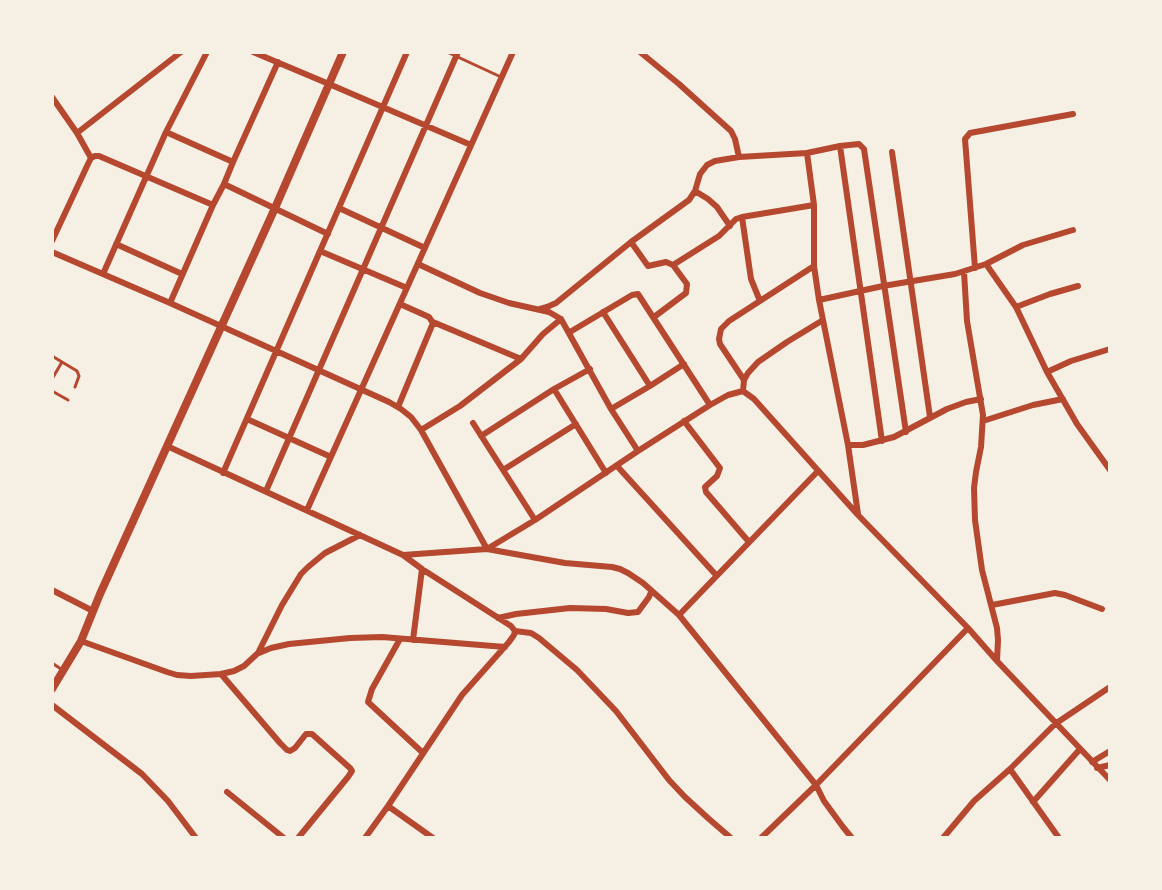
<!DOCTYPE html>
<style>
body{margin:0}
#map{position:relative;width:1162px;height:890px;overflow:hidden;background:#f6efe4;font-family:Jost,sans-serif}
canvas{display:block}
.frame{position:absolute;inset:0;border:54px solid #f6efe4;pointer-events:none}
</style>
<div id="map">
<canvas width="1162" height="890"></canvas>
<div class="frame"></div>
</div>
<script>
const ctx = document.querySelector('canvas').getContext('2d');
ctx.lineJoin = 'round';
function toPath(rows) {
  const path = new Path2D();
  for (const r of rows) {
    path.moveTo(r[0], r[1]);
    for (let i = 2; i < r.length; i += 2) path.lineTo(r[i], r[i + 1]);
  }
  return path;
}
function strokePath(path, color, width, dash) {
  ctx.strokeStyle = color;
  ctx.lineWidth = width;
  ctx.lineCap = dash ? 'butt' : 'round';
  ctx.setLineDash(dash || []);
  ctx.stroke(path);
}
strokePath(toPath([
 [447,52,501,77],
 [52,356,77,371,79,376,75,387],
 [52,379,62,362],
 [52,391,68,400],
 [52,663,61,669]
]), '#b5482f', 3);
strokePath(toPath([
 [253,52,329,84,471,145],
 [640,52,679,84,731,131,735,139,739,157],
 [52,97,77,133,181,52],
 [166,132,233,162],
 [77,133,91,158],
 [840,146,882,441],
 [892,152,930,417],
 [807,153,840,146,859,144,864,149,906,432],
 [224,184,328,234],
 [695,191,708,199,717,207,730,226],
 [339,208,425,248],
 [742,217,751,279,760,301],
 [52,241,88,164,91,158,95,156,99,156,213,205],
 [116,244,182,274],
 [320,251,407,288],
 [52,252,170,303,389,402,401,409,411,417,421,430,487,549],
 [418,264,480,293,509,303,549,312,561,319,611,409,638,451],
 [986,264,1016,307,1047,372,1077,424,1110,470],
 [673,265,719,236,736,219,742,217,814,205],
 [975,268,965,139,970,133,1073,114],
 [964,272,967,321,983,415,981,447,976,472,974,488,975,520,982,570,997,628,998,640,997,661],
 [103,274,166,132,207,52],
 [819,300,883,286,955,274,986,264,1023,245,1073,230],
 [170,303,213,205,224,184,233,162,278,62],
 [1016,307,1050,294,1078,286],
 [540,309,547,307,556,303,631,242],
 [603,312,650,386],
 [654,317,686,293,687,284,673,265,666,262,648,266,631,242,689,200,695,191,700,174,707,165,715,161,739,157,807,153,814,205,814,266,819,300,848,445,858,514],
 [433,322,521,359],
 [570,332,632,295,638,294,710,405],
 [1047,372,1071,361,1110,349],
 [744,380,720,344,719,339,721,329,729,321,814,266],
 [554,389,606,473],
 [743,391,744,380,748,373,758,362,787,342,823,320],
 [398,407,433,323,429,317,400,304],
 [611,409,650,386,684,364],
 [247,419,331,457],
 [684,421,720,468,717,476,705,487,706,492,749,542],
 [983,421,1033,405,1063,399],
 [473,423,535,520],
 [421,430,460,406,521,359,543,334,561,319],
 [481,436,554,389,590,369],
 [848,445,863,445,894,437,947,409,966,402,981,399],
 [167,446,403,555,422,569,511,626,515,631,531,633,539,638,577,670,616,711,669,780,685,797,709,819,731,838],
 [617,466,716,575],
 [503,470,576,424],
 [223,473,407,52],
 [266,491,458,52],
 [307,510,513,52],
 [487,549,535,520,638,451,710,405,728,395,743,391,754,399,858,515,968,628,997,661,1110,780],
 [403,555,487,549,565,563,612,567,620,569,628,573,643,583,679,615,816,785,824,801,843,827,852,838],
 [52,590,93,611],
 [992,605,1055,593,1065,595,1102,609],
 [679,615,818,471],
 [498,618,516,614,570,608,606,609,628,613,638,612,649,597,651,592],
 [400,639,372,689,368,702,423,753],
 [413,640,422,569],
 [81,641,167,672,177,675,191,676,221,674,234,671,244,666,258,653,282,605,301,574,308,567,325,553,360,535],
 [259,653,271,648,289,644,350,638,382,637,505,647],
 [221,674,280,743,287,750,290,751,295,748,306,734,312,734,350,768,352,771,348,777,298,838],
 [52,705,142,774,168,801,196,838],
 [1092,762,1110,751],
 [1097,768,1110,765],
 [1010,769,1059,838],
 [227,792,284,838],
 [1033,802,1080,749],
 [388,806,433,838],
 [365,838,388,806,462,695,509,642,514,635,515,631],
 [761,838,816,785,968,628],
 [943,838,974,801,1010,769,1055,724,1110,687]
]), '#b5482f', 6);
strokePath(toPath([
 [52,689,81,641,100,594,275,208,343,52]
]), '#b5482f', 8);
</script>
